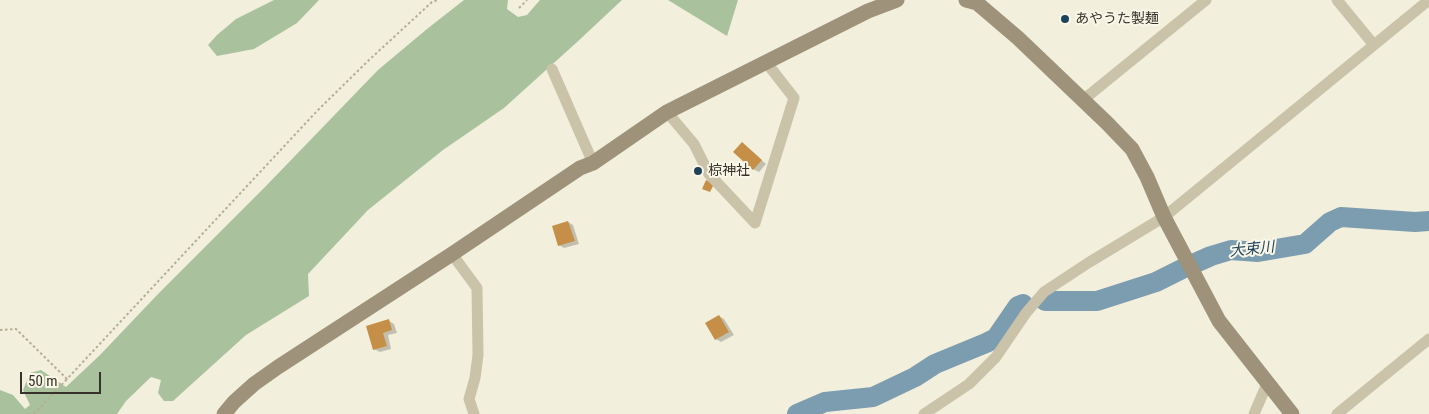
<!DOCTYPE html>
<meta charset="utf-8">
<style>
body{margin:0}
#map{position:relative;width:1429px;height:414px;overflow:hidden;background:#f2efdd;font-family:"Roboto Condensed",sans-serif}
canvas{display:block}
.scale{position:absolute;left:20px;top:372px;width:81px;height:22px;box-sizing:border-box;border:2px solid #373229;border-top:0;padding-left:6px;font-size:15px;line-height:18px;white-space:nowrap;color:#373229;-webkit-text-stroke:4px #faf7e9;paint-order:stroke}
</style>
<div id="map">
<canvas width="1429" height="414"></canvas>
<div class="scale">50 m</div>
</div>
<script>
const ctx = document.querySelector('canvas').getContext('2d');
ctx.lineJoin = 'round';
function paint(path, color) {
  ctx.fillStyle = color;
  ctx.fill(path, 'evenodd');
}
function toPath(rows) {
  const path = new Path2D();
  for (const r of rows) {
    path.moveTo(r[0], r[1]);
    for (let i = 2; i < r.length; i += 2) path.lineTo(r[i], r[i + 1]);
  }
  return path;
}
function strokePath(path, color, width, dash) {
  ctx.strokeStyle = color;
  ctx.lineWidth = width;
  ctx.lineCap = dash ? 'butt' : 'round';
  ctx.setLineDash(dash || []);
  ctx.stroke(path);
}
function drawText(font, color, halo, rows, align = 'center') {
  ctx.font = font + ' "Roboto Condensed","Noto Sans JP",sans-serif';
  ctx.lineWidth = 4;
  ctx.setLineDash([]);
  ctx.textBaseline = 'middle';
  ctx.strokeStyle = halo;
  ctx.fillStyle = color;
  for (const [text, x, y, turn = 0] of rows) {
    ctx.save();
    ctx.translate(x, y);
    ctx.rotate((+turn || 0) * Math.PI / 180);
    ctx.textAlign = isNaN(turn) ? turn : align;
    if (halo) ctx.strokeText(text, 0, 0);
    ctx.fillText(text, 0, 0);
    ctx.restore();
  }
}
paint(toPath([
 [274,0,319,0,297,23,254,49,217,56,208,45,217,35,236,19],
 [464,0,508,0,507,9,518,17,527,15,540,0,622,0,576,43,504,108,443,150,368,210,308,274,309,296,246,335,173,401,164,401,158,393,161,380,151,377,126,401,117,414,0,414,0,390,13,395,25,409,30,405,23,390,30,373,41,370,66,387,100,355,159,293,265,187,378,70,427,29],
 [668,0,738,0,727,36]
]), '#a9c19d');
paint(toPath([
 [742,144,747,147,766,164,759,172,753,169],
 [568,222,573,225,579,244,564,248,559,245],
 [719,316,724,319,734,335,721,342,716,339,706,324],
 [389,321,394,324,397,333,388,335,391,349,380,352,374,349]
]), '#0003');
strokePath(toPath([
 [1045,301,1097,301,1156,282,1184,268,1211,256,1231,250,1258,252,1305,244,1330,222,1341,217,1415,222,1429,221],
 [797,414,825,402,873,397,915,377,935,364,986,343,996,338,1018,306,1023,304]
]), '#7c9caf', 20);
paint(toPath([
 [742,142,762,160,753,170,733,152],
 [706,180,714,184,710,192,702,189],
 [568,221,575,241,558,246,552,226],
 [719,315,729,332,715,340,705,323],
 [389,319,392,330,383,333,387,346,373,350,366,326]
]), '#c58f48');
strokePath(toPath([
 [519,8,527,0],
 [0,330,16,329,67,379,317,111,369,60,432,2,438,0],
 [34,414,67,379]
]), '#b6ae93', 2, [2.5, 2.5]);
strokePath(toPath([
 [1337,0,1374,45],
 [552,69,593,163],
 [1083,100,1206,0],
 [667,112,694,144,709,174,755,223,794,98,766,62],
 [452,254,477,288,478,355,475,378,469,399,474,414],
 [924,414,969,384,996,357,1026,313,1044,292,1088,263,1164,217,1429,0],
 [1254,414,1267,384],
 [1337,414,1429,339]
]), '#cac3a9', 11);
strokePath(toPath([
 [966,0,977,3,1018,38,1107,123,1132,149,1147,177,1164,217,1219,321,1292,414],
 [224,414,234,402,254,384,278,367,452,254,580,168,593,163,667,112,868,11,897,0]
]), '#9e937a', 15);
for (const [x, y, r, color] of [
 [1065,19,5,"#1e4259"],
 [698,171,5,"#1e4259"]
]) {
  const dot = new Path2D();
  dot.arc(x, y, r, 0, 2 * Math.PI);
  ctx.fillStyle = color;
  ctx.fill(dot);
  strokePath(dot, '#faf7e9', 2);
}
drawText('14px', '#373229', '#faf7e9', [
 ["あやうた製麺",1075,19],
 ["椋神社",708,171]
], 'left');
drawText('italic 15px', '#1e4259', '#faf7e9', [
 ["大束川",1252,250,-6]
]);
</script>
